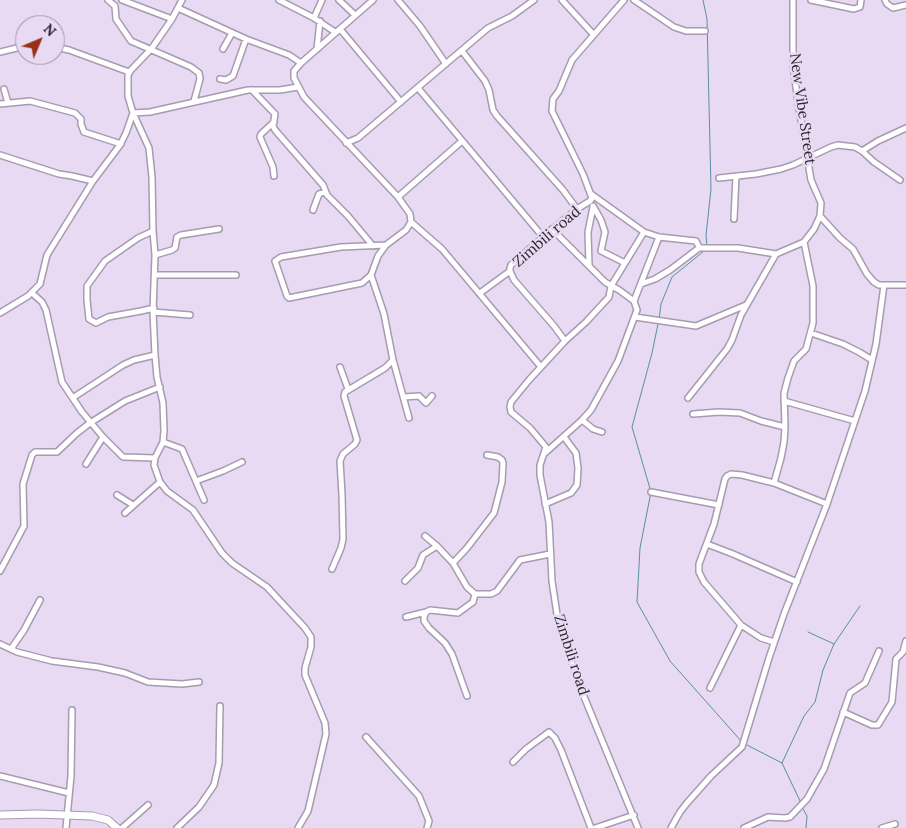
<!DOCTYPE html>
<style>
body{margin:0}
#map{position:relative;width:906px;height:828px;overflow:hidden;background:#e7daf2;font-family:Lora,serif}
canvas{display:block}
.north{position:absolute;left:15px;top:15px;width:50px;height:50px;box-sizing:border-box;background:#e7daf2;border:1px solid #9d93a5;border-radius:50%;rotate:45deg;font-size:14px;font-weight:700;line-height:20px;text-align:center;color:#2d2831}
.north::after{content:'';display:block;margin:auto;width:18px;height:22px;background:#972f19;clip-path:polygon(50% 0,100% 100%,50% 72%,0 100%)}
</style>
<div id="map">
<canvas width="906" height="828"></canvas>
<div class="north">N</div>
</div>
<script>
const ctx = document.querySelector('canvas').getContext('2d');
ctx.lineJoin = 'round';
function toPath(rows) {
  const path = new Path2D();
  for (const r of rows) {
    path.moveTo(r[0], r[1]);
    for (let i = 2; i < r.length; i += 2) path.lineTo(r[i], r[i + 1]);
  }
  return path;
}
function strokePath(path, color, width, dash) {
  ctx.strokeStyle = color;
  ctx.lineWidth = width;
  ctx.lineCap = dash ? 'butt' : 'round';
  ctx.setLineDash(dash || []);
  ctx.stroke(path);
}
function drawText(font, color, halo, rows, align = 'center') {
  ctx.font = font + ' Lora,serif';
  ctx.lineWidth = 5;
  ctx.setLineDash([]);
  ctx.textBaseline = 'middle';
  ctx.strokeStyle = halo;
  ctx.fillStyle = color;
  for (const [text, x, y, turn = 0] of rows) {
    ctx.save();
    ctx.translate(x, y);
    ctx.rotate((+turn || 0) * Math.PI / 180);
    ctx.textAlign = isNaN(turn) ? turn : align;
    if (halo) ctx.strokeText(text, 0, 0);
    ctx.fillText(text, 0, 0);
    ctx.restore();
  }
}
strokePath(toPath([
 [703,0,707,19,711,189,706,235,707,246],
 [659,320,661,304,672,277,704,251],
 [658,324,652,353,632,427,651,492,640,548,637,602,670,661,742,742],
 [808,632,834,644],
 [745,744,782,763,801,803],
 [782,763,804,716,815,702,823,670,834,644,860,606],
 [802,807,807,816,806,828]
]), '#5a8ea2', 1);
const street = toPath([
 [108,0,115,6,116,19,131,41,191,67,199,73,200,79,194,101],
 [122,0,172,19],
 [279,0,314,18,335,32],
 [339,0,355,15],
 [373,0,301,63,294,71,294,78,304,97,398,197,410,214,411,222,406,230,386,245,378,256,371,275,384,314,393,360,409,418],
 [398,0,420,26,446,64],
 [562,0,593,34],
 [624,0,572,60,559,91,553,99,552,111,583,174,592,198,590,201,577,209,543,237,511,265,510,268,510,271,514,280,554,326,565,341,529,380,511,402,510,407,511,412,530,428,546,447,540,465,540,475,549,522,552,581,558,621,578,682,638,828],
 [634,0,674,27,686,31,705,31],
 [811,0,854,9,860,7,861,0],
 [885,0,887,4,893,8,906,5],
 [178,8,246,39,289,55,301,63],
 [314,18,322,0],
 [340,29,401,102],
 [55,47,69,50,129,72],
 [223,49,232,33],
 [317,49,320,21],
 [462,51,485,81,489,90,493,110,497,116,563,190,577,209],
 [0,52,25,46],
 [220,79,226,80,233,76,246,39],
 [298,87,280,90,248,90,150,112,133,113,149,148,152,177,153,231,155,255,153,312,155,355,157,377,163,403,164,431,163,442,155,458,154,465,160,482,167,491,193,510,222,553,232,563,267,587,305,628,311,637,311,647,305,668,305,675,325,723,326,734,308,811,298,828],
 [418,88,543,237],
 [4,89,8,103],
 [252,90,275,114,273,126,275,130,323,185,327,195,348,216,373,246],
 [0,104,30,101,75,113,81,119,81,124,84,132,121,144],
 [274,122,261,134,260,137,273,167,274,176],
 [346,143,358,138,488,28,512,16,534,0],
 [862,151,878,141,906,128],
 [0,155,59,174,72,176,93,181],
 [719,178,756,174,781,169,793,165,831,147,838,145,855,147,862,151,874,162,900,180],
 [591,194,644,232,659,237,696,241,699,247,701,248,738,248,776,254],
 [398,197,462,141],
 [593,206,601,220,605,232,601,251,625,263],
 [313,210,319,194,324,192],
 [820,216,840,238,853,249,867,274,874,282,879,285,906,285],
 [734,219,736,176],
 [411,222,442,249,541,367],
 [153,231,138,238,105,261,87,286,87,300,89,319,96,323,108,317,141,311,154,308],
 [155,255,172,250,175,248,177,237,181,235,219,229],
 [589,265,588,232,593,207],
 [155,275,236,275],
 [371,275,362,283,289,298,287,296,275,261,281,257,341,247,386,245],
 [641,284,655,279,670,270,699,248],
 [32,293,42,302,46,310,62,382,82,412,103,437,123,457,155,458],
 [480,293,510,271],
 [634,301,659,237],
 [153,312,190,315],
 [0,313,28,296,40,284,47,255,93,181,120,145,126,133,133,113,128,96,128,75,131,70,152,48,172,19,182,0],
 [635,317,696,326,746,305],
 [811,333,843,344,859,352,872,360],
 [565,341,586,322,609,297,611,286,644,232],
 [340,367,348,389],
 [74,397,123,365,134,360,155,355],
 [404,397,419,396,426,403,432,396],
 [688,398,727,349,732,340,741,315,776,254,804,242,814,229,820,216,821,203,811,180,798,102,793,65,793,0],
 [784,401,855,421],
 [693,414,719,412,740,413,761,421,785,427],
 [582,420,593,429,602,432],
 [163,442,182,449,204,500],
 [545,453,582,420,591,410,618,361,637,310,634,301,619,290,605,282,552,229],
 [86,464,103,437],
 [196,481,223,471,242,462],
 [774,483,781,458,784,442,785,427,784,393,788,378,794,361,806,349,813,323,813,286,804,242],
 [651,492,719,505],
 [117,495,133,505],
 [545,504,571,493,577,485,578,468,576,453,564,437],
 [125,513,160,482],
 [425,536,437,546,453,563,467,587,475,594,491,594,497,591,520,560,550,554],
 [707,544,733,554,797,582],
 [453,563,467,548,494,513,502,482,503,463,502,460,498,457,487,455],
 [332,569,341,548,343,539,342,494,340,461,343,454,355,444,357,440,344,396,345,392,385,368,393,360],
 [0,571,24,526,23,484,32,455,35,452,57,452,77,433,90,423,125,401,160,387],
 [405,581,418,568,423,555,437,546],
 [406,617,426,612],
 [774,642,761,638,741,625,704,582,699,572,699,564,714,524,725,479,727,476,731,474,742,475,774,483,827,504],
 [0,644,17,652,52,661,98,667,125,673,148,682,182,684,199,682],
 [11,649,24,630,40,600],
 [710,688,741,625],
 [467,696,452,654,445,643,429,628,424,621,424,617,426,612,430,610,458,613,473,602,475,594],
 [843,712,872,725,878,725,892,702,896,659,903,652,906,641],
 [366,737,419,796,429,821,427,828],
 [513,762,526,749,549,732,555,738,561,750,591,828],
 [0,776,69,793],
 [66,828,71,776,72,710],
 [122,828,148,805],
 [177,828,199,807,214,785,219,763,220,706],
 [595,828,634,815],
 [671,828,680,812,687,803,711,776,742,747,769,658,784,614,827,504,865,391,876,344,884,285],
 [744,828,768,817,785,818,790,817,807,799,824,769,850,693,865,683,879,651],
 [882,828,895,824]
]);
const secondary = toPath([
 [0,815,38,814,92,816,108,820,117,828]
]);
strokePath(street, '#a79ab1', 8);
strokePath(secondary, '#a79ab1', 9);
strokePath(street, '#fff', 5);
strokePath(secondary, '#fff', 7);
drawText('15px', '#2d2831', '#e7daf2', [
 ["New Vibe Street",802,109,82],
 ["Zimbili road",547,237,-41],
 ["Zimbili road",571,655,72]
]);
</script>
